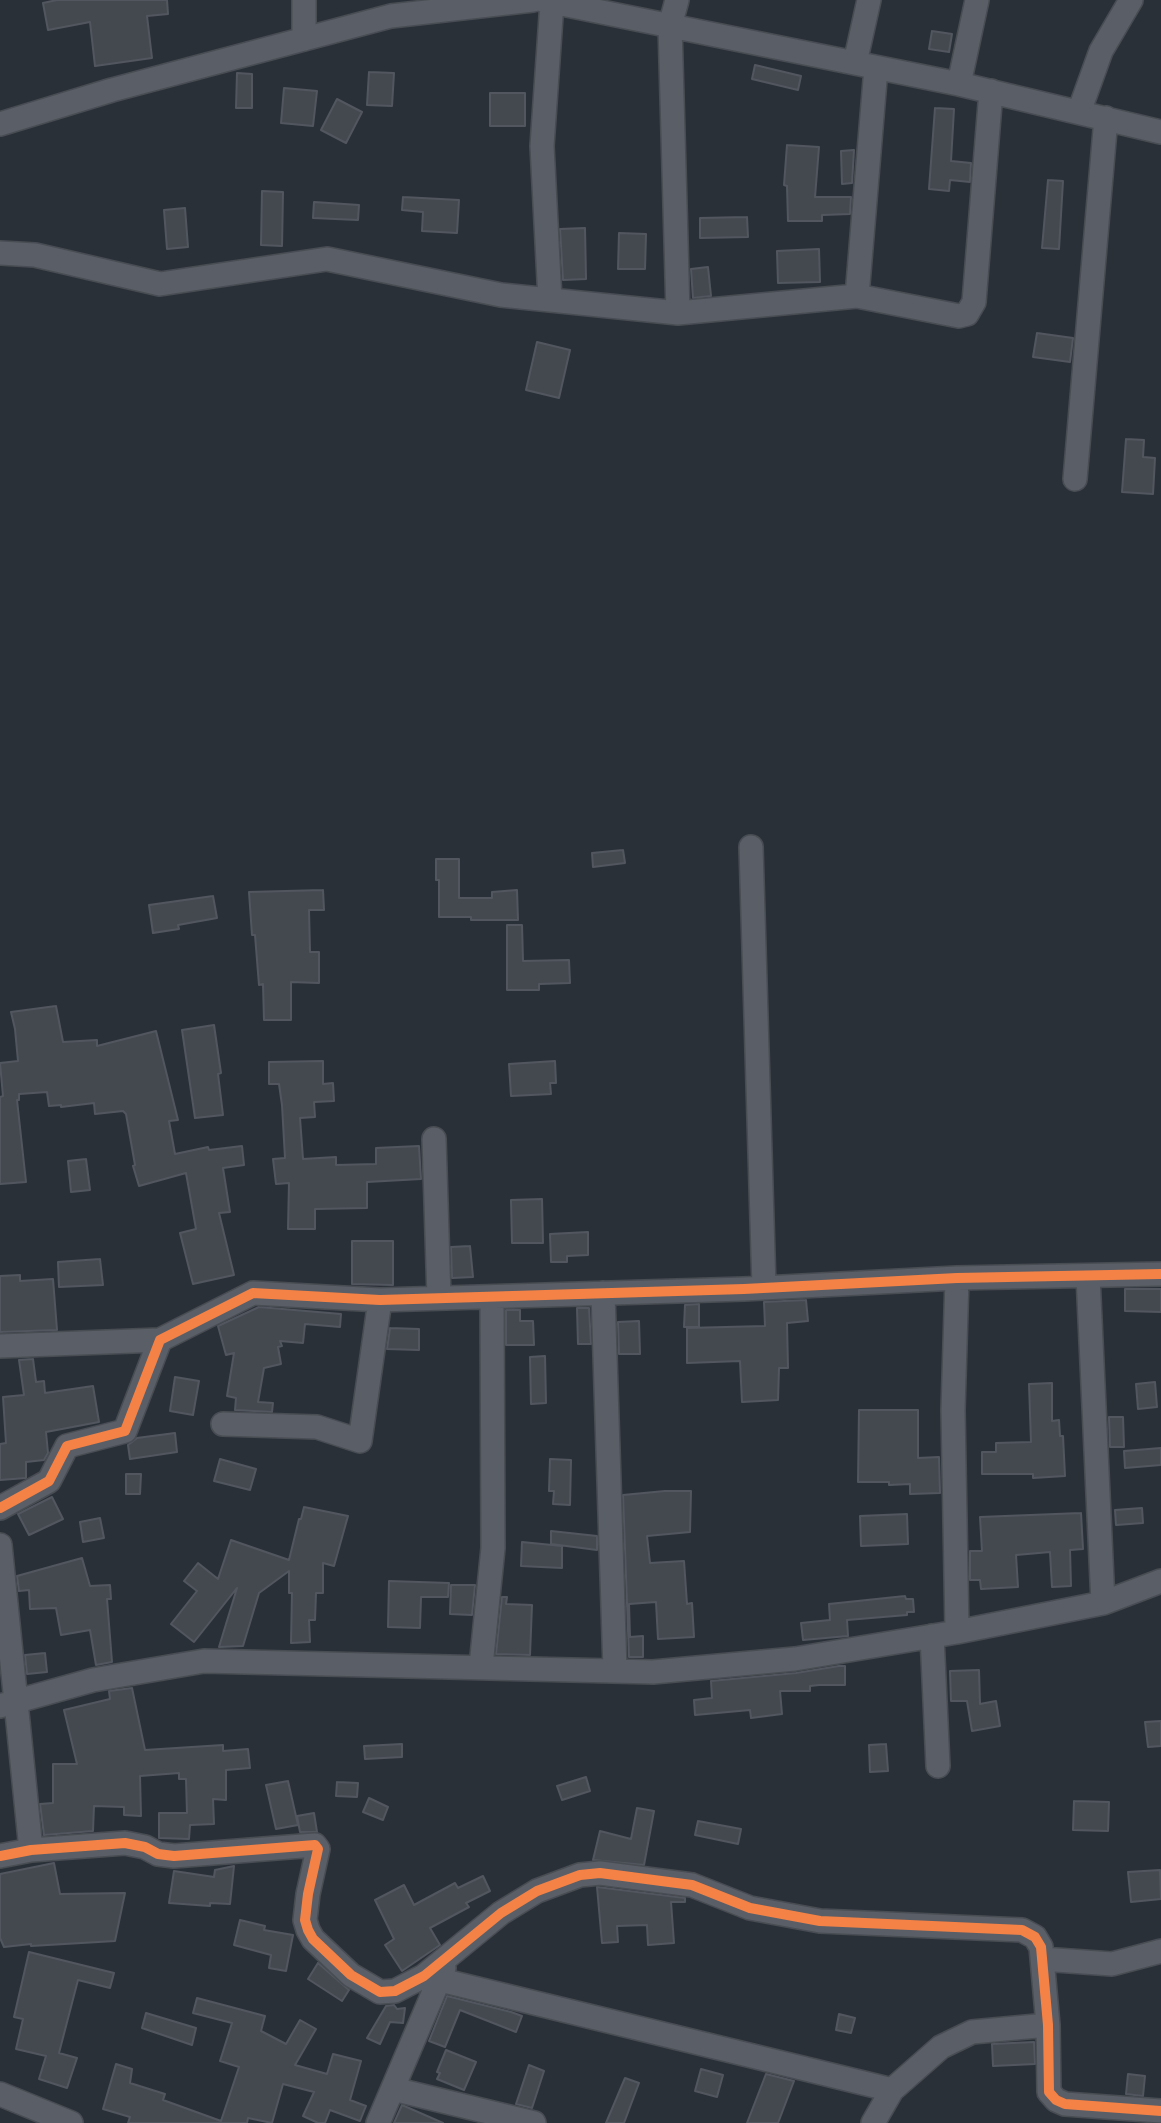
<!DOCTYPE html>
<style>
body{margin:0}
canvas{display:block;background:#2a3038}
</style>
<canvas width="1161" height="2123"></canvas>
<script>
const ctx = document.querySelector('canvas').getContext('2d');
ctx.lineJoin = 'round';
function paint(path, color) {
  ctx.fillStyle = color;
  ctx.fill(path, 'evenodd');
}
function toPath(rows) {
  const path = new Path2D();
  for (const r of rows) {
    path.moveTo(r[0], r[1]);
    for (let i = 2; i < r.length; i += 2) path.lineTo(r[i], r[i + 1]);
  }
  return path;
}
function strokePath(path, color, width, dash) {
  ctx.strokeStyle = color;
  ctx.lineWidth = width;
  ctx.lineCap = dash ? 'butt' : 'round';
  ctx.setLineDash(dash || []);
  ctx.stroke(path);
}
const building = toPath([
 [57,0,167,0,168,14,147,16,152,58,95,66,90,22,48,30,43,3,57,0],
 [932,31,952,34,949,52,929,49,932,31],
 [755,65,801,76,798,90,752,79,755,65],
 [369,72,394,73,392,106,367,105,369,72],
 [237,73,252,74,252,108,236,108,237,73],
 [284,88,317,91,313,126,281,123,284,88],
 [490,93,525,93,525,126,490,126,490,93],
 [337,99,362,112,346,143,321,130,337,99],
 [935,108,954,109,951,161,971,163,970,182,950,180,949,191,929,189,935,108],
 [787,145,819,147,815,197,851,197,850,214,822,215,822,221,788,221,787,186,784,185,787,145],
 [854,150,852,183,842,184,841,151,854,150],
 [1048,180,1063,181,1059,249,1042,248,1048,180],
 [262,191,283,192,282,246,261,245,262,191],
 [403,197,459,200,457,233,422,231,423,212,402,210,403,197],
 [314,202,359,205,358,220,313,218,314,202],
 [185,208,188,247,167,249,164,210,185,208],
 [747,217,748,237,700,238,700,218,747,217],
 [585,228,586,279,563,280,560,229,585,228],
 [619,233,646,234,645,269,618,269,619,233],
 [819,249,820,282,778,283,777,251,819,249],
 [708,267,711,296,693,298,691,269,708,267],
 [1037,333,1073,338,1070,362,1033,357,1037,333],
 [537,342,570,350,559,398,526,390,537,342],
 [1126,439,1144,440,1143,457,1155,458,1153,494,1122,492,1126,439],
 [623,850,625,863,593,867,592,853,623,850],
 [436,859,459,859,459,898,492,898,492,892,517,890,518,920,471,920,471,917,439,917,439,880,436,880,436,859],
 [323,890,324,910,309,910,310,952,319,952,319,983,291,982,291,1020,264,1020,263,984,259,985,255,935,252,935,249,892,323,890],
 [213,896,217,918,178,925,179,929,153,933,149,905,213,896],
 [507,925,522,925,523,961,569,960,570,983,539,984,539,990,507,990,507,925],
 [56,1006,63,1042,97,1040,97,1046,156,1031,178,1120,169,1121,175,1154,208,1147,209,1150,242,1146,244,1165,223,1168,230,1212,219,1213,234,1275,193,1284,180,1233,196,1229,186,1173,139,1186,133,1166,135,1165,126,1114,123,1111,95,1114,94,1103,61,1107,61,1105,49,1106,47,1092,19,1094,19,1100,17,1100,26,1182,0,1184,0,1097,3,1096,0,1063,18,1061,15,1029,11,1012,56,1006],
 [214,1025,221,1073,218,1074,223,1115,195,1118,182,1030,214,1025],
 [323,1061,323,1084,333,1083,334,1101,314,1102,315,1117,300,1118,303,1159,336,1157,336,1165,376,1164,376,1148,419,1146,421,1179,367,1182,367,1208,315,1209,315,1229,288,1229,289,1183,276,1184,273,1159,285,1158,282,1105,279,1084,269,1084,269,1062,323,1061],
 [555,1061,556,1083,550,1083,551,1094,511,1096,509,1064,555,1061],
 [86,1159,90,1190,71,1192,68,1161,86,1159],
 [542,1199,543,1243,512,1243,511,1200,542,1199],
 [588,1232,588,1255,567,1256,567,1262,551,1262,550,1234,588,1232],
 [352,1241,393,1241,393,1285,352,1284,352,1241],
 [470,1246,473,1277,452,1278,451,1247,470,1246],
 [100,1259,103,1285,59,1287,58,1262,100,1259],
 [20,1275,20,1281,53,1279,57,1330,0,1332,0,1276,20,1275],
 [1125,1289,1161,1289,1161,1312,1125,1311,1125,1289],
 [806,1300,808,1321,787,1323,788,1368,779,1368,778,1400,742,1402,740,1361,687,1363,687,1328,765,1326,764,1302,806,1300],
 [699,1304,699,1327,684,1327,685,1305,699,1304],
 [259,1307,341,1314,340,1327,305,1324,303,1343,280,1341,282,1346,278,1347,281,1364,264,1368,258,1402,273,1403,272,1412,235,1410,236,1398,227,1396,234,1353,226,1355,218,1326,259,1307],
 [577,1308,589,1308,591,1344,578,1344,577,1308],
 [506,1310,520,1310,520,1321,533,1321,534,1345,506,1345,506,1310],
 [639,1321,640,1354,619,1354,618,1322,639,1321],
 [390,1328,419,1329,419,1350,387,1349,390,1328],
 [545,1356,546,1403,531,1404,530,1357,545,1356],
 [33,1359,36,1382,44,1381,45,1393,93,1386,99,1422,46,1432,48,1453,44,1460,26,1462,26,1478,0,1480,0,1444,6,1443,3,1397,24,1395,19,1360,33,1359],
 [175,1377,199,1381,193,1415,170,1411,175,1377],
 [1155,1382,1157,1407,1138,1409,1136,1384,1155,1382],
 [1052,1383,1052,1421,1059,1420,1060,1436,1063,1436,1065,1476,1033,1478,1033,1474,982,1474,982,1452,996,1452,996,1443,1031,1442,1029,1384,1052,1383],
 [859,1410,918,1410,918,1458,939,1457,940,1493,910,1494,910,1484,889,1485,889,1482,858,1482,859,1410],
 [1109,1417,1123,1417,1124,1447,1110,1447,1109,1417],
 [175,1433,177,1452,130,1459,128,1445,137,1438,175,1433],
 [1161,1448,1161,1465,1125,1468,1124,1451,1161,1448],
 [220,1459,256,1469,250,1490,214,1481,220,1459],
 [550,1459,571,1460,570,1505,553,1504,554,1491,549,1491,550,1459],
 [126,1474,141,1474,140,1494,126,1494,126,1474],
 [665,1491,691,1491,690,1532,647,1536,650,1563,684,1561,687,1604,692,1603,694,1637,658,1639,656,1602,629,1604,630,1637,643,1636,643,1657,629,1657,623,1495,665,1491],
 [52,1497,63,1519,29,1535,18,1514,52,1497],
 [304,1507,348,1516,334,1566,323,1563,323,1593,316,1593,315,1620,309,1620,310,1642,291,1643,292,1593,289,1593,289,1571,259,1593,243,1646,219,1647,237,1588,194,1642,171,1624,197,1591,184,1581,198,1563,218,1579,231,1540,289,1560,299,1519,301,1519,304,1507],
 [1142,1508,1143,1523,1116,1525,1115,1510,1142,1508],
 [1081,1513,1083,1549,1070,1550,1071,1586,1052,1587,1050,1552,1016,1555,1018,1587,981,1589,980,1580,970,1580,970,1551,982,1551,980,1517,1081,1513],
 [907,1514,908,1544,861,1546,860,1516,907,1514],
 [100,1518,104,1538,83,1542,80,1522,100,1518],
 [551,1531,597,1536,597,1550,551,1544,551,1531],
 [522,1542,562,1546,562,1568,521,1566,522,1542],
 [82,1558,90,1586,110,1585,111,1599,107,1599,112,1662,96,1665,90,1630,61,1635,56,1608,30,1609,29,1590,19,1591,17,1576,82,1558],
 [389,1581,449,1583,448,1597,421,1597,420,1628,388,1627,389,1581],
 [451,1585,475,1585,472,1615,450,1614,451,1585],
 [905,1596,906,1599,913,1599,914,1612,907,1612,907,1615,847,1620,848,1636,803,1640,801,1623,830,1620,829,1604,905,1596],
 [502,1597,507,1597,506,1604,532,1605,530,1655,496,1654,502,1597],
 [45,1653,47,1672,27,1674,25,1655,45,1653],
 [839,1666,845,1666,845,1685,819,1685,810,1686,810,1691,780,1691,782,1714,751,1718,750,1710,695,1715,694,1700,712,1698,711,1681,796,1673,839,1666],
 [979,1670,980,1704,996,1701,1000,1726,972,1731,967,1701,951,1701,950,1671,979,1670],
 [132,1688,145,1750,223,1745,223,1751,248,1749,250,1768,226,1770,226,1800,213,1799,214,1824,190,1825,189,1839,159,1838,159,1813,187,1813,186,1779,179,1779,179,1773,140,1776,141,1816,124,1815,124,1807,94,1806,93,1831,44,1835,40,1804,53,1803,53,1764,77,1764,64,1710,110,1699,109,1691,132,1688],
 [1161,1721,1161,1746,1148,1747,1145,1722,1161,1721],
 [402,1744,402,1757,365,1759,364,1746,402,1744],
 [886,1744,888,1771,870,1772,869,1745,886,1744],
 [586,1777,590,1791,562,1800,557,1786,586,1777],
 [288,1781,298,1825,276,1829,266,1785,288,1781],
 [337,1782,358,1783,357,1797,336,1796,337,1782],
 [369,1798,388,1807,383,1820,363,1812,369,1798],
 [1074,1801,1109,1802,1108,1831,1073,1830,1074,1801],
 [637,1808,654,1811,644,1865,593,1860,600,1831,631,1839,637,1808],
 [314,1813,317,1832,300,1832,297,1816,314,1813],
 [698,1821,741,1829,738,1844,695,1835,698,1821],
 [54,1863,60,1894,125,1893,115,1941,31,1946,31,1944,4,1947,0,1938,0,1874,54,1863],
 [234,1866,230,1904,210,1903,210,1906,169,1903,174,1871,214,1877,215,1870,234,1866],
 [1160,1870,1161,1899,1131,1902,1128,1872,1160,1870],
 [483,1876,490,1891,466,1903,469,1907,430,1928,440,1945,402,1971,385,1945,394,1939,375,1900,404,1885,414,1905,455,1883,458,1888,483,1876],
 [597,1887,685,1898,685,1902,671,1902,674,1943,648,1945,647,1925,617,1926,618,1942,602,1943,597,1887],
 [240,1920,265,1926,264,1930,293,1935,286,1971,269,1968,271,1955,234,1945,240,1920],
 [29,1952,114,1973,110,1988,78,1980,59,2053,77,2058,67,2088,39,2079,46,2056,16,2049,23,2019,14,2017,29,1952],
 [318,1963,349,1990,342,2001,308,1979,318,1963],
 [447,1996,511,2012,522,2016,516,2032,460,2010,445,2047,429,2041,447,1996],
 [197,1998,265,2016,261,2031,286,2044,300,2020,316,2029,295,2065,327,2074,333,2054,361,2061,350,2100,366,2106,360,2121,330,2110,325,2123,318,2123,303,2116,314,2092,283,2084,272,2123,248,2118,247,2123,128,2123,130,2117,103,2109,116,2064,132,2069,130,2083,165,2094,163,2100,221,2121,239,2067,220,2061,232,2023,193,2013,197,1998],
 [394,2005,397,2009,405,2008,403,2023,390,2022,380,2044,367,2038,386,2006,394,2005],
 [146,2013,196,2028,192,2045,142,2028,146,2013],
 [839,2014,855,2018,851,2033,836,2030,839,2014],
 [1034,2042,1035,2064,993,2066,992,2044,1034,2042],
 [446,2050,476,2062,464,2090,437,2079,440,2073,437,2072,446,2050],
 [529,2065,544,2071,532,2108,516,2104,529,2065],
 [701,2069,723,2075,717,2097,695,2091,701,2069],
 [766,2074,794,2081,778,2123,747,2123,766,2074],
 [1128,2074,1145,2076,1143,2096,1126,2094,1128,2074],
 [625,2078,639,2083,624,2123,606,2123,625,2078],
 [402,2105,443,2123,394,2123,402,2105]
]);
paint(building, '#444950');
strokePath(building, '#52575f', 2);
const minor = toPath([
 [542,0,959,84,1161,132],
 [677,0,670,26,678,313],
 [304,39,304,0],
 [855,63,869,0],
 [959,84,977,0],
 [1079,112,1101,51,1131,0],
 [0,124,112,90,391,16,533,0],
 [0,253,35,255,160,284,327,259,501,295,678,313,857,296,959,316,967,314,974,302,991,91],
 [857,296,876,68],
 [550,300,542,146,552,2],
 [1075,479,1106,118],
 [751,847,764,1288],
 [434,1139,439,1298],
 [1088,1276,1103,1603],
 [603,1293,615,1670],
 [0,1346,160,1340],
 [223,1424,317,1427,360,1441,380,1300],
 [0,1508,49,1481,67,1446,125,1431,160,1340,253,1293,380,1300,744,1289,957,1278,1161,1274],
 [0,1545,31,1850],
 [957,1632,953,1410,957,1278],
 [932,1636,938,1766],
 [481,1666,493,1548,492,1297],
 [0,1706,93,1680,204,1661,653,1672,795,1659,957,1632,1103,1603,1161,1581],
 [0,1856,31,1850,125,1843,145,1847,158,1854,174,1856,315,1845,318,1849,308,1894,305,1920,308,1930,313,1939,351,1975,380,1992,395,1991,424,1976,501,1913,537,1891,580,1875,600,1873,692,1885,750,1908,820,1921,1022,1930,1035,1937,1041,1947,1048,2025,1049,2092,1056,2100,1065,2104,1161,2111],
 [1042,1959,1112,1964,1161,1951],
 [424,1976,892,2090],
 [393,2089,534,2123],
 [0,2094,71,2123],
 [378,2123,444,1968],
 [873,2123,892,2090,941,2047,972,2032,1048,2025]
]);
strokePath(minor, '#484c53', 26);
strokePath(minor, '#5a5e66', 23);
strokePath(toPath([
 [0,1508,49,1481,67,1446,125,1431,160,1340,253,1293,380,1300,744,1289,957,1278,1161,1274],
 [0,1856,31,1850,125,1843,145,1847,158,1854,174,1856,315,1845,318,1849,308,1894,305,1920,308,1930,313,1939,351,1975,380,1992,395,1991,424,1976,501,1913,537,1891,580,1875,600,1873,692,1885,750,1908,820,1921,1022,1930,1035,1937,1041,1947,1048,2025,1049,2092,1056,2100,1065,2104,1161,2111]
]), '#f48246', 10);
</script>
